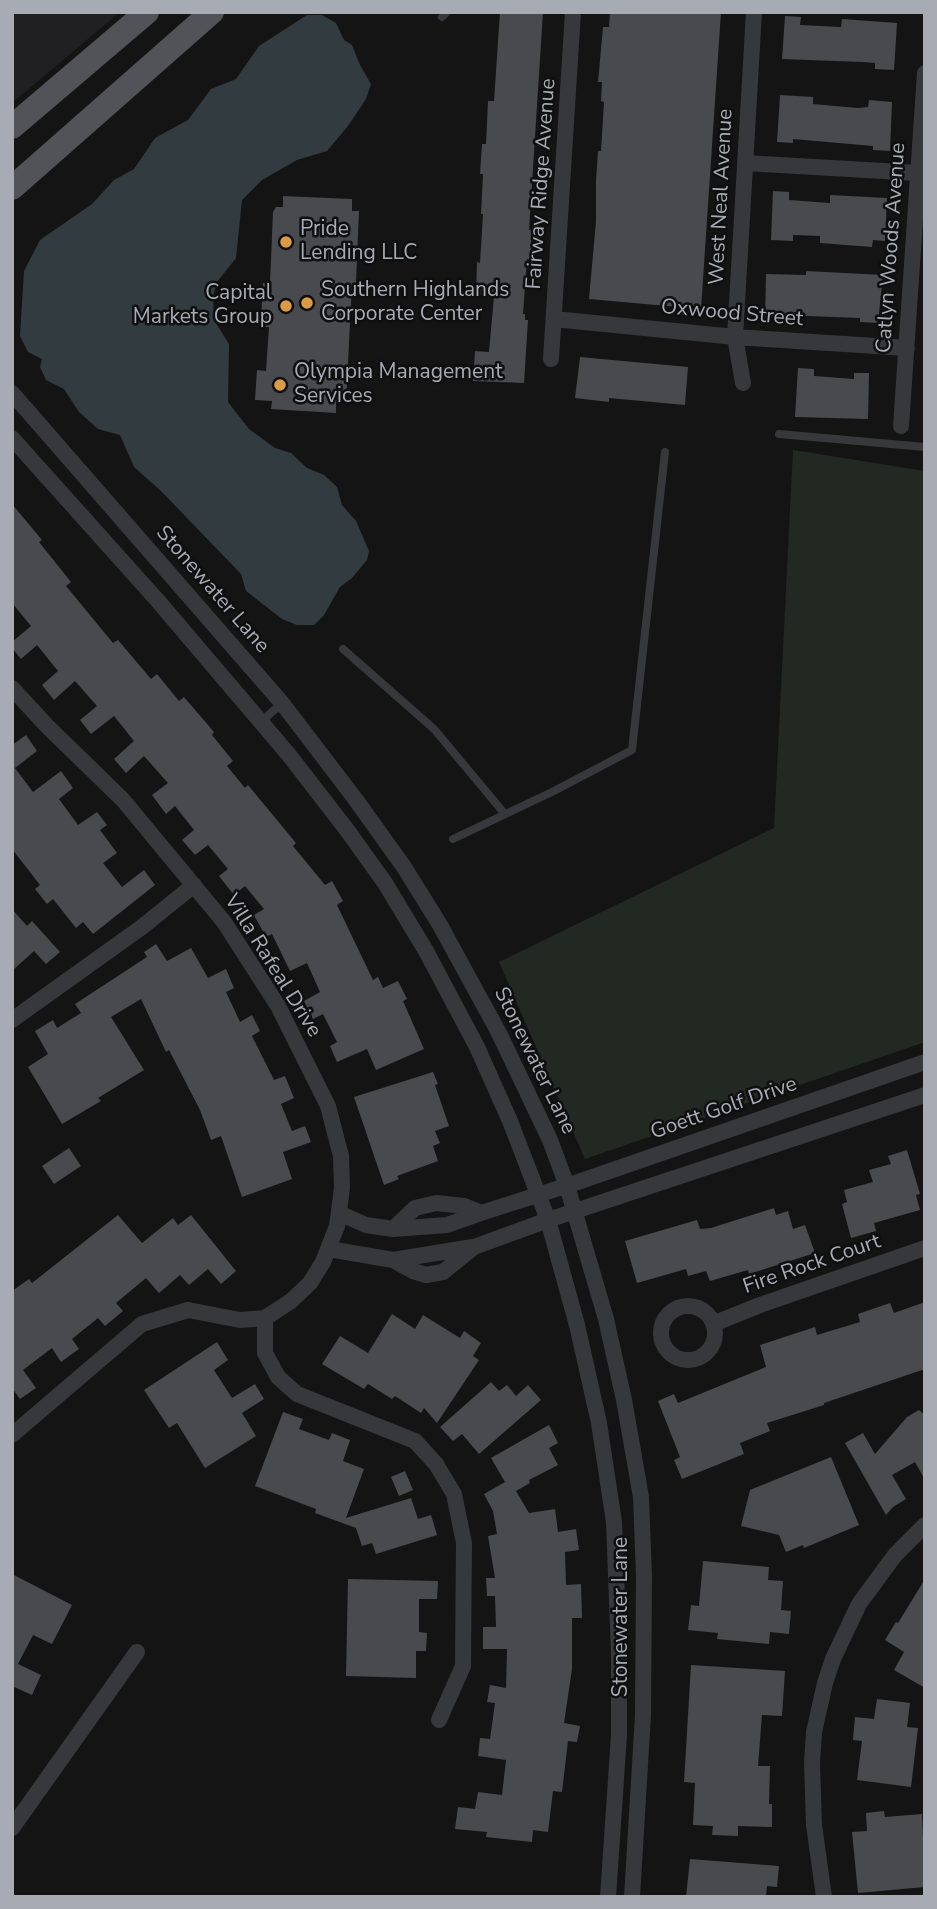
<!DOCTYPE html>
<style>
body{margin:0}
#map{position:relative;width:937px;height:1909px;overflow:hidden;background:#141415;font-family:"Nunito Sans",sans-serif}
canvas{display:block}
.frame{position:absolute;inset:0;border:14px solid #a7acb4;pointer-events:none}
</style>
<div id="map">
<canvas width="937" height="1909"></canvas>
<div class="frame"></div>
</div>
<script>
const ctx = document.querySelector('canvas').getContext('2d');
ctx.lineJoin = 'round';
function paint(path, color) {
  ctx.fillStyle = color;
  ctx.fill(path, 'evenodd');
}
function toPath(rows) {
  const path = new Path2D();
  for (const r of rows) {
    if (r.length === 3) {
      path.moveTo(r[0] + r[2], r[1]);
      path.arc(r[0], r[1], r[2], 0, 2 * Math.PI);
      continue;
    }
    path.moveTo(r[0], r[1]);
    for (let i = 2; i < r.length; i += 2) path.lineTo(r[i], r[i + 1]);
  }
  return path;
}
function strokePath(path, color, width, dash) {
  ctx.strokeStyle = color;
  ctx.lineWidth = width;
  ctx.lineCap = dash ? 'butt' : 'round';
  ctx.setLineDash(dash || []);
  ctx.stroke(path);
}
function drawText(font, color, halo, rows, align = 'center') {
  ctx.font = font + ' "Nunito Sans",sans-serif';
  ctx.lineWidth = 5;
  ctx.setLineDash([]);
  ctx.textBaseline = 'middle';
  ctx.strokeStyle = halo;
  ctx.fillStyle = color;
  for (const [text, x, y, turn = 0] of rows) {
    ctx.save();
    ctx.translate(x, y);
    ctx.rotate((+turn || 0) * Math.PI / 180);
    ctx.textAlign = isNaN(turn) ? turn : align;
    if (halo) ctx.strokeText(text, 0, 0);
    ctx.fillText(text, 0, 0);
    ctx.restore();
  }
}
paint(toPath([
 [12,12,120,12,12,103]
]), '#202022');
paint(toPath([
 [793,450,925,471,925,1042,585,1159,499,962,774,828]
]), '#222923');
paint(toPath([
 [307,15,322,15,336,23,344,40,352,45,360,65,371,84,366,99,348,126,327,151,297,160,262,180,242,200,236,258,217,282,213,297,214,320,229,344,228,402,249,429,275,448,291,453,307,468,324,475,337,487,342,505,356,521,369,551,367,560,352,578,340,587,324,615,314,625,297,625,282,619,246,591,241,574,161,491,134,467,120,435,98,429,79,412,64,389,46,380,40,367,42,359,28,352,20,336,24,271,40,240,92,204,114,180,134,169,155,138,188,120,211,89,236,79,259,46]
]), '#323b40');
paint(toPath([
 [500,12,543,12,529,230,532,230,530,259,527,259,523,314,525,314,525,320,528,320,524,383,473,381,475,351,489,352,494,296,476,295,477,262,480,263,483,214,481,214,483,174,480,174,482,144,486,144,488,101,494,101],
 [610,12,721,12,701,309,589,299,596,221,596,181,598,151,601,151,604,102,601,101,602,82,598,82,603,27,609,27],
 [785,16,801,17,800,25,841,27,842,19,897,23,894,70,875,69,875,63,862,62,782,59],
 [780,95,813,97,813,104,858,108,868,107,869,100,892,102,890,151,873,150,873,146,793,139,793,143,777,142],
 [773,191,789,192,789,200,830,203,830,195,887,198,885,241,873,240,872,247,820,243,820,236,793,235,793,241,771,240],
 [283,196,352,199,352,211,359,211,356,283,352,283,346,402,336,401,336,413,271,409,272,401,255,400,257,370,266,371,269,327,265,327,266,320,261,320,263,283,270,283,273,212,276,207,283,207],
 [806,271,883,275,878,323,860,322,860,318,781,315,781,319,765,318,766,274,806,275],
 [580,357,688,367,685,405,609,398,609,402,575,398],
 [798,368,814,369,814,376,854,379,854,373,869,373,868,419,795,417],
 [12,504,42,540,39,542,71,582,66,586,113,643,118,640,151,679,157,674,179,701,184,697,214,732,212,735,233,761,227,766,245,788,248,785,296,843,293,846,325,885,332,881,343,901,337,905,373,980,378,977,383,988,398,981,407,999,403,1001,424,1049,376,1070,367,1049,337,1062,330,1046,337,1042,323,1014,313,1019,304,1001,320,992,307,963,290,971,272,934,266,937,254,915,264,909,245,886,234,895,219,876,228,869,208,845,195,855,182,840,194,830,175,806,166,814,152,795,168,783,144,756,126,773,114,759,134,741,114,716,91,734,80,720,97,706,75,681,54,700,42,685,58,671,37,645,21,659,12,648,12,642,31,626,12,603],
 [26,735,37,751,15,768,33,792,61,771,73,788,59,799,78,825,97,812,107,825,100,830,117,853,103,863,122,887,144,870,155,885,93,934,83,922,76,928,53,899,47,904,35,889,40,885,12,849,12,745],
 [12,909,27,926,32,921,60,952,46,964,34,951,12,971],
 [156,944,167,961,191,948,208,978,226,969,234,988,226,992,240,1022,252,1015,260,1031,252,1036,274,1080,285,1076,294,1098,281,1104,292,1131,305,1126,311,1142,283,1152,292,1179,242,1197,221,1136,211,1140,200,1110,169,1050,166,1052,141,999,111,1017,144,1070,98,1098,101,1101,62,1124,28,1067,48,1054,35,1031,53,1020,57,1028,81,1013,75,1004,147,957,144,952],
 [433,1072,438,1084,435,1085,449,1126,435,1131,440,1143,433,1146,438,1161,397,1176,399,1179,384,1185,354,1097],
 [69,1148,81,1166,54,1184,42,1166],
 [907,1150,920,1194,916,1195,920,1210,874,1223,876,1231,851,1238,842,1204,847,1202,844,1190,873,1182,869,1170,891,1164,888,1156],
 [774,1208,776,1215,788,1211,793,1229,805,1225,815,1253,749,1274,748,1270,710,1281,706,1271,688,1276,686,1269,637,1283,625,1241,697,1220,700,1229,711,1228],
 [118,1215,142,1243,173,1218,178,1225,191,1215,236,1271,221,1284,208,1269,189,1285,180,1275,159,1293,146,1278,116,1303,123,1311,105,1326,98,1318,72,1339,79,1349,61,1362,52,1348,23,1370,36,1388,20,1399,12,1388,12,1291,29,1279,32,1283],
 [925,1302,925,1369,824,1403,824,1405,767,1423,770,1431,740,1443,744,1454,682,1479,674,1460,680,1457,658,1401,674,1394,678,1403,766,1367,760,1345,815,1327,817,1335,860,1322,858,1314,890,1303,894,1313],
 [392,1314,415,1329,423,1315,460,1338,464,1331,481,1343,473,1356,479,1360,437,1423,424,1408,421,1413,395,1396,392,1399,368,1384,364,1389,322,1364,340,1336,368,1353],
 [217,1342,228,1360,214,1370,232,1398,255,1384,264,1399,242,1413,256,1436,205,1468,177,1423,169,1428,144,1390],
 [491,1382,499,1391,507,1385,516,1396,528,1385,541,1400,479,1454,462,1434,453,1441,440,1427],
 [919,1410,925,1415,925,1480,915,1462,892,1475,906,1499,893,1507,886,1515,845,1443,863,1433,875,1454,907,1417],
 [283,1412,303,1419,299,1429,329,1440,332,1433,350,1440,343,1461,364,1469,346,1518,411,1498,418,1519,431,1515,437,1535,376,1554,372,1543,362,1546,356,1528,315,1513,316,1509,255,1486],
 [549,1425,558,1443,549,1448,558,1465,529,1480,530,1483,516,1491,529,1513,555,1509,558,1532,576,1529,579,1550,565,1552,566,1585,581,1584,582,1618,572,1618,572,1669,564,1723,580,1726,577,1742,568,1741,562,1792,553,1791,548,1832,533,1830,532,1842,486,1837,487,1832,455,1829,458,1807,475,1809,478,1792,502,1795,506,1760,478,1756,480,1738,490,1739,495,1703,487,1702,490,1685,506,1688,507,1649,483,1649,483,1627,496,1627,495,1596,487,1596,486,1578,495,1578,488,1536,497,1534,493,1511,484,1494,505,1482,491,1458],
 [831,1457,859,1525,804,1548,803,1545,786,1552,779,1535,741,1526,750,1490],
 [405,1471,413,1490,399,1496,391,1477],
 [703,1561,769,1567,768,1580,783,1581,781,1610,791,1611,789,1634,770,1632,769,1644,717,1639,718,1633,688,1630,691,1605,699,1606],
 [12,1574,72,1605,52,1644,33,1635,18,1664,41,1675,32,1695,12,1686],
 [348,1579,438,1581,437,1599,419,1599,419,1632,427,1633,426,1651,416,1651,416,1678,346,1676],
 [925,1579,925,1688,894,1670,904,1652,885,1640,896,1622,898,1623],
 [691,1665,785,1671,782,1716,762,1715,758,1766,770,1766,769,1804,772,1804,772,1827,738,1826,738,1836,712,1835,713,1826,693,1825,695,1783,684,1782],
 [877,1699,910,1703,907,1727,918,1728,911,1787,857,1780,862,1741,853,1740,855,1717,874,1719],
 [884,1811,885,1817,922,1814,925,1887,858,1893,852,1832,867,1831,866,1813],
 [690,1859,779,1866,777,1887,767,1886,766,1897,738,1895,738,1897,686,1897]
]), '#484a4d');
strokePath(toPath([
 [442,17,447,12],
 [779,434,925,447],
 [343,649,434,729,504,813],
 [261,722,282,703],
 [453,839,554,791,632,750,665,452]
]), '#37383b', 8);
strokePath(toPath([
 [745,163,918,173],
 [554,319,735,337,907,348],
 [551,359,573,12],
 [743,383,735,337,754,12],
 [12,393,282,703,356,800,404,867,440,925,499,1033,550,1140,567,1186,606,1319,624,1400,641,1497,644,1576,643,1715,632,1897],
 [901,426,925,73],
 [12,438,158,601,289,755,347,830,385,883,426,951,477,1047,510,1121,548,1220,577,1325,599,1423,614,1522,619,1653,619,1735,608,1897],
 [12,688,47,726,123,800,224,922,278,1006,328,1106,341,1156,342,1188,337,1226,323,1262,310,1283,291,1301,265,1318,240,1320,188,1310,142,1324,12,1435],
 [12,1020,142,927,194,885],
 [341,1214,366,1225,393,1229,415,1208,436,1203,464,1206,481,1213,578,1182,925,1062],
 [393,1229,447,1225,481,1213],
 [329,1249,393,1260,413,1271,426,1275,443,1272,474,1247,548,1220,925,1095],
 [393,1260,473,1247],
 [688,1333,27],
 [265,1318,265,1353,278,1377,297,1394,415,1441,436,1464,454,1494,464,1543,463,1666,439,1720],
 [713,1324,760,1305,925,1248],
 [12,1828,137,1652],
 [824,1897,814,1825,812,1763,814,1732,825,1683,833,1659,859,1604,895,1555,925,1525]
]), '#37383b', 16);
strokePath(toPath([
 [12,127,147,12],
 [12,188,212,12]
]), '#515358', 24);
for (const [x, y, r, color] of [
 [286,242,7,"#db9c45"],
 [307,303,7,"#db9c45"],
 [286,306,7,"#db9c45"],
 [280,385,7,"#db9c45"]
]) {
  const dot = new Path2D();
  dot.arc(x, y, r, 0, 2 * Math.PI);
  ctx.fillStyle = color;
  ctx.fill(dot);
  strokePath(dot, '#0f0f10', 2.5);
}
drawText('21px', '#a7acb4', '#0f0f10', [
 ["Fairway Ridge Avenue",542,184,-86],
 ["West Neal Avenue",722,197,-87],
 ["Catlyn Woods Avenue",892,248,-86],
 ["Oxwood Street",732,314,5],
 ["Stonewater Lane",212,590,49],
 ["Villa Rafeal Drive",272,966,58],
 ["Stonewater Lane",534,1061,64],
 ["Goett Golf Drive",724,1109,-19],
 ["Fire Rock Court",812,1265,-19],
 ["Stonewater Lane",622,1617,-90]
]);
drawText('21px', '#a7acb4', '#0f0f10', [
 ["Pride",300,230],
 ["Lending LLC",300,254],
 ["Southern Highlands",321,291],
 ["Corporate Center",321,315],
 ["Capital",272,294,"right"],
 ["Markets Group",272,318,"right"],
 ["Olympia Management",294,373],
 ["Services",294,397]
], 'left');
</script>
